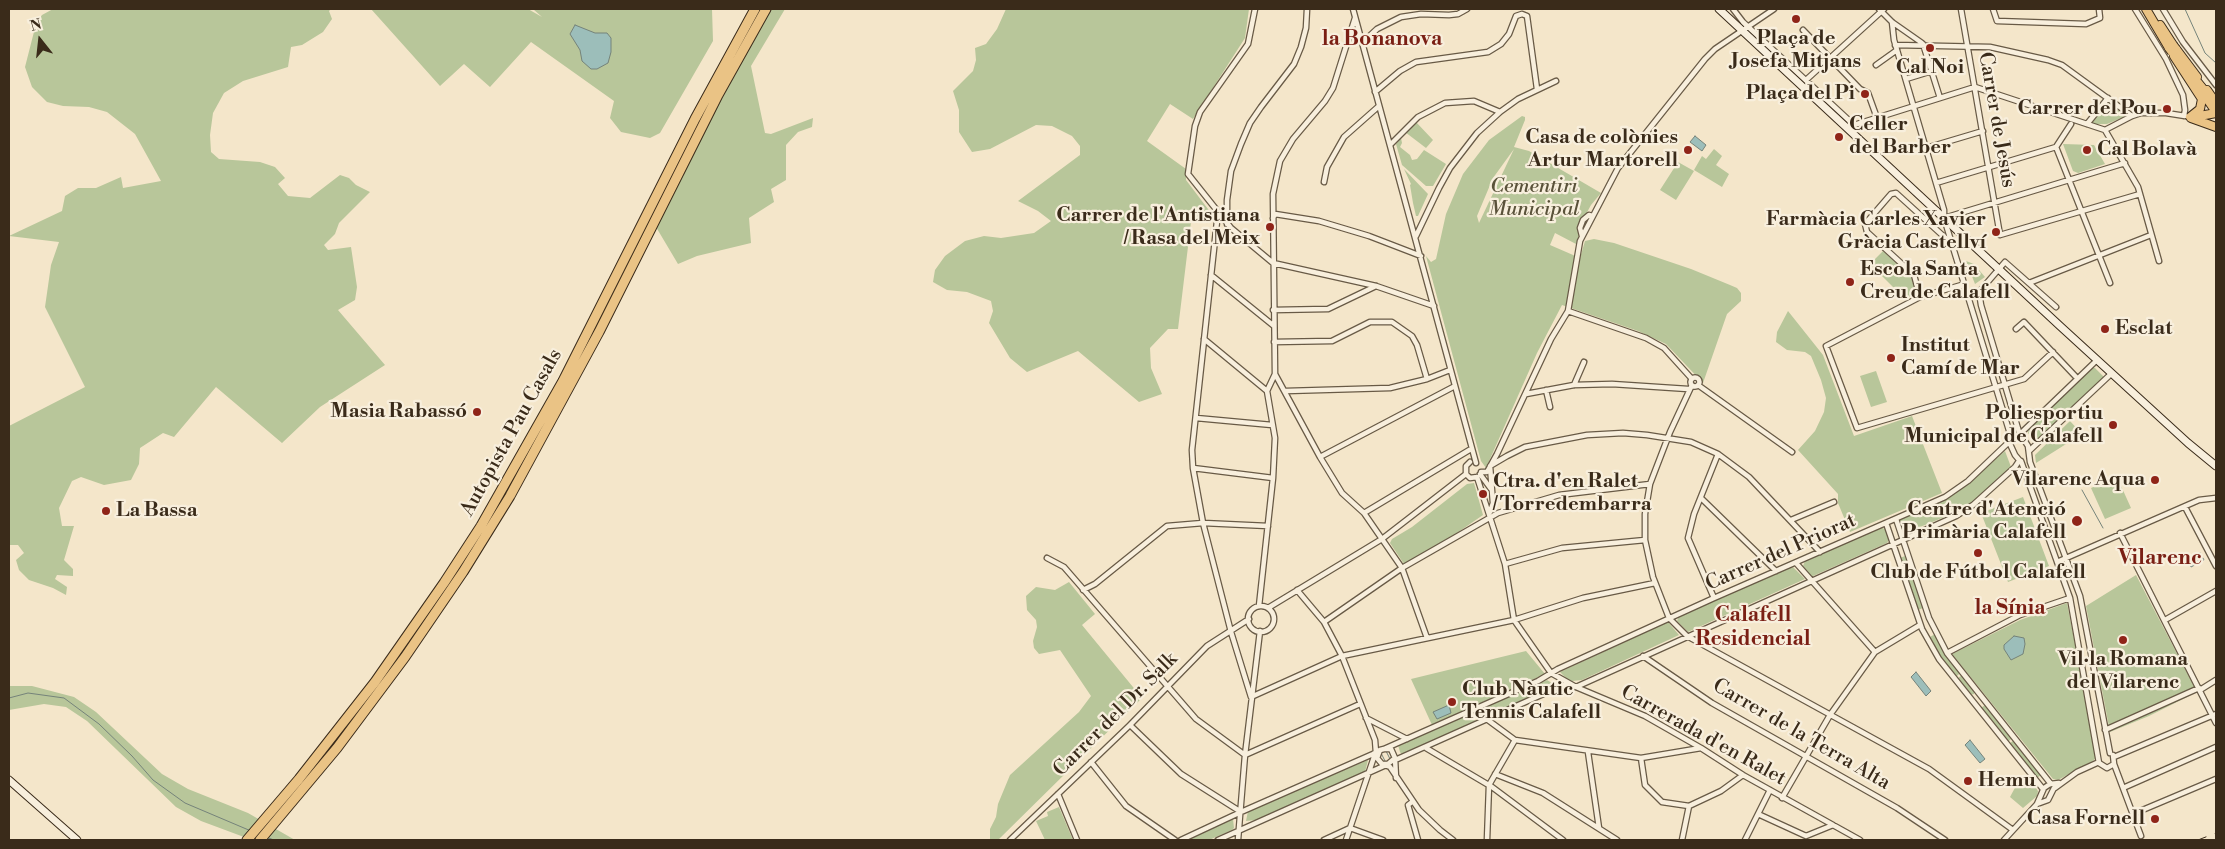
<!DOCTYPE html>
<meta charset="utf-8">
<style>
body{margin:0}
#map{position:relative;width:2225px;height:849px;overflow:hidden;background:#f4e6ca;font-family:"Libre Bodoni",serif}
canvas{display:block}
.frame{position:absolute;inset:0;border:10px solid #3a2b1a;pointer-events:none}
.north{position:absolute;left:15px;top:15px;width:50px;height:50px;-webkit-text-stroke:4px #f8efdd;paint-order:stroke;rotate:344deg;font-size:14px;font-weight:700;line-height:20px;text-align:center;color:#3a2b1a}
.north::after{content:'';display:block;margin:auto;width:18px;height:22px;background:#3a2b1a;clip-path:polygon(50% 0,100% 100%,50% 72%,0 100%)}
</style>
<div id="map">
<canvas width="2225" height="849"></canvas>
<div class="frame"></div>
<div class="north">N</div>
</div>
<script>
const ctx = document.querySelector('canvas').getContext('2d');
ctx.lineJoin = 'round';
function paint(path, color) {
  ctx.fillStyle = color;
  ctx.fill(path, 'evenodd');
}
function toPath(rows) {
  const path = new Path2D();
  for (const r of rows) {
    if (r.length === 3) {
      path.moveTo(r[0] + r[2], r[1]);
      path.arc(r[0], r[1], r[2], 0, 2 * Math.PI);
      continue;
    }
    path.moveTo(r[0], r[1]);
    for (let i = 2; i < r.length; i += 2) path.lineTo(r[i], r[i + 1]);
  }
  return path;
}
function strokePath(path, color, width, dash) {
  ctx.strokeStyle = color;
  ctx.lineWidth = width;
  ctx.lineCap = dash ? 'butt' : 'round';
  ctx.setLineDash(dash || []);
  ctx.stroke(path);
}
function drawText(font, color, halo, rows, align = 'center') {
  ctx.font = font + ' "Libre Bodoni",serif';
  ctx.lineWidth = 4.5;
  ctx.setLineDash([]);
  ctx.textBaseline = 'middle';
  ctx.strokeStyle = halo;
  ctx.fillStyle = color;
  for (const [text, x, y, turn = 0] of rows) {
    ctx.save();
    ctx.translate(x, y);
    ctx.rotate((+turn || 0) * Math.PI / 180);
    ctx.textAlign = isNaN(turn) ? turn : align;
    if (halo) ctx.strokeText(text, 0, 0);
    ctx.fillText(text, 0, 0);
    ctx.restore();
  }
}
paint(toPath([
 [53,9,331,9,329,11,332,19,323,32,302,45,291,47,288,67,243,81,224,93,213,113,210,135,211,152,219,159,260,162,275,167,285,178,278,184,288,196,310,198,340,175,349,178,356,185,370,192,339,223,335,234,324,245,328,250,351,247,357,287,355,300,338,310,385,365,320,407,282,443,216,387,174,437,163,433,140,448,139,464,131,480,104,485,81,477,72,481,59,508,62,526,74,526,64,560,73,569,73,576,57,575,55,579,67,587,66,595,53,588,29,580,19,570,16,560,24,553,18,545,9,545,9,426,85,387,45,307,51,265,59,242,9,236,62,211,65,196,78,188,96,188,121,177,123,188,161,181,135,134,107,112,89,107,63,106,47,102,32,87,25,67,36,24,42,15],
 [371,9,528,9,542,17,533,9,712,9,713,41,660,133,650,138,621,132,610,118,614,101,531,42,490,87,464,64,440,86],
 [771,9,785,9,751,66,765,133,771,134,813,118,812,127,798,132,786,145,786,180,771,189,774,202,749,218,751,243,697,256,678,264,656,227,692,153],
 [1006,9,1249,9,1245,38,1193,119,1170,104,1147,141,1186,169,1186,180,1211,213,1212,222,1191,222,1178,329,1168,329,1150,348,1151,368,1162,394,1139,402,1078,351,1027,372,1010,358,989,323,993,311,991,301,967,292,947,290,933,282,935,270,945,256,965,241,984,236,1001,238,1034,233,1051,221,1038,211,1018,201,1080,155,1080,146,1072,136,1052,126,1036,125,990,149,972,152,959,132,959,110,953,91,973,71,976,60,975,48,986,44,997,29],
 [2109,103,2126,116,2107,124,2093,124,2092,121],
 [1522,116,1525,117,1525,120,1514,147,1529,151,1601,193,1591,205,1579,227,1579,236,1576,244,1555,233,1550,245,1580,258,1585,241,1594,239,1614,243,1691,269,1730,285,1737,288,1741,293,1741,301,1727,314,1703,383,1666,344,1638,331,1562,305,1537,353,1486,468,1481,461,1426,256,1431,262,1436,259,1446,214,1463,174,1489,140],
 [1514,149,1479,223,1477,216,1493,178],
 [1416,122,1433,140,1426,148,1405,132],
 [1401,138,1402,143,1400,147,1410,155,1412,160,1417,159,1424,150,1446,164,1433,186,1426,186,1402,165,1396,144],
 [2063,144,2094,145,2105,164,2078,173,2073,171],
 [1714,149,1722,156,1716,165,1729,174,1722,187,1694,170,1702,156,1706,159],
 [1678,162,1694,171,1676,200,1660,190],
 [1404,169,1428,194,1418,216,1416,216,1413,203,1410,185,1411,184],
 [1883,251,1910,274,1916,293,1905,299,1870,264],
 [1966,261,1974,264,1985,277,1975,284],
 [1788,311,1823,355,1854,436,1912,416,1942,493,1850,532,1838,503,1838,494,1798,450,1815,431,1824,412,1826,398,1821,380,1811,356,1805,352,1787,350,1776,342,1777,332],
 [2092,368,2095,368,2104,377,2034,442,2028,433,2029,428],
 [1876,371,1887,402,1871,407,1860,376],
 [2070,421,2082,434,2036,463,2035,455],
 [2005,451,2011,467,1972,504,1959,511,1903,534,1900,520,1956,493],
 [2117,477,2131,508,2105,519,2091,488],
 [1474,483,1483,515,1454,535,1404,564,1390,543,1392,539,1412,527,1467,484],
 [2023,497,2049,566,2008,582,1981,513],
 [1880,527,1885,529,1889,540,1887,543,1813,576,1811,576,1803,566,1805,561],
 [1905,556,1923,608,1918,610,1900,558],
 [1793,567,1805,579,1688,632,1677,621,1679,616,1781,570],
 [2136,575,2197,692,2149,716,2110,732,2086,606],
 [1069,582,1095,614,1082,625,1142,698,998,840,990,840,990,829,996,817,998,804,1010,775,1079,712,1091,696,1060,650,1039,654,1034,648,1033,641,1037,627,1036,620,1027,610,1026,596,1036,587,1055,590],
 [2067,603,2097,756,2093,761,2058,780,2053,779,1952,654,2020,620],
 [1668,622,1679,635,1582,680,1572,681,1567,679,1560,672],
 [1935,634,1945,654,1960,673,1956,677,1941,658,1930,637],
 [1526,651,1545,674,1432,725,1411,679],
 [1962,675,1974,691,1974,694,1970,695,1957,679],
 [1547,680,1557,686,1490,716,1485,717,1481,713,1483,708],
 [9,686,32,686,74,697,96,712,162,774,188,789,248,813,295,840,252,840,201,821,176,807,87,721,66,707,44,704,9,710],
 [1985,705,2012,738,2008,742,1981,708],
 [1466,714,1477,722,1402,755,1400,752,1398,745],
 [2014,740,2041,775,2037,778,2009,744],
 [1368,760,1365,772,1257,820,1246,821,1248,811],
 [2028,777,2038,791,2037,796,2023,808,2010,797,2017,784],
 [1059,807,1073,840,1045,840,1036,821,1048,816,1047,812],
 [1233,819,1234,828,1232,830,1209,840,1187,840]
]), '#b8c69a');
const water = toPath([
 [575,25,595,33,607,33,611,38,611,52,608,63,597,69,591,69,582,61,580,50,570,34,575,25],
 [1695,136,1706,145,1702,151,1690,142,1695,136],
 [2200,553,2204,560,2191,567,2187,561,2200,553],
 [2014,636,2024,638,2025,644,2023,654,2011,660,2004,649,2004,645,2014,636],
 [1916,672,1931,691,1926,696,1911,677,1916,672],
 [1449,705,1451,713,1437,719,1433,712,1449,705],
 [1970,740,1985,759,1980,763,1965,745,1970,740]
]);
paint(water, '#9cbeba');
strokePath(water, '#75837a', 1);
strokePath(toPath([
 [2185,9,2205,53,2216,63],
 [2082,490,2103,528],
 [9,698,28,693,64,698,99,724,132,756,153,780,185,803,251,831],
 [1386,751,1390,759],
 [1381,753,1386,763],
 [266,837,274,840]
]), '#75837a', 1);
const street = toPath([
 [1255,9,1248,44,1200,112,1195,126,1188,174,1231,228,1273,263,1376,286,1434,306],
 [1353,9,1476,463],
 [1733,9,1743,22,1854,125],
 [1879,9,1892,22,1922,43],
 [1961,9,2000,235,2140,194],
 [1993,9,1997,21,2086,24,2100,18,2099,9],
 [2135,9,2166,59,2183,95,2185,110,2184,116],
 [2163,9,2183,42,2216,85],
 [1892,22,1894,40,1944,210,1944,218,2011,437,2010,444,2015,455,2020,461],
 [1803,30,1860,89,1868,93,1877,118],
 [1362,43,1377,29,1401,17,1421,14,1449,15,1458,14,1467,9],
 [1923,44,1940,98],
 [1895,45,1990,47,2048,60,2062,65,2132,116],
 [1876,65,1897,50],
 [1906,79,1932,71],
 [1806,80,1884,9],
 [1375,92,1400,71,1416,62,1488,52,1501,44,1509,34,1516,16,1522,14,1527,16,1537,89],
 [2087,124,2108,98],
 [1849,130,1854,125,1975,87,2105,130],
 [2105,130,2138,187,2159,261],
 [2105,130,2132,116,2141,113,2166,113,2185,116],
 [1390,145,1418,117,1445,103,1474,101,1500,112],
 [2056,147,2110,283],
 [1926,148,1983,131],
 [1324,182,1327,167,1344,137,1379,106],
 [1936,183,2056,147,2071,124],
 [1218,212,1192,450,1193,468,1203,523,1231,632,1251,697,1342,656,1514,620,1583,598,1655,583],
 [1273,218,1275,214,1319,221,1369,236,1421,256],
 [1944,218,2125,163],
 [1227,224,1227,200,1231,171,1241,144,1250,123,1261,107,1294,64,1301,47,1306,28,1307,9],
 [1416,236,1439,188,1450,168,1477,133,1500,112,1518,99,1556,81],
 [1582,236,1580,228,1583,220,1589,215,1592,216],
 [1211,275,1274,326],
 [2029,283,2151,235],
 [1965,284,1920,297,1826,346,1857,428,2024,379,2053,352],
 [1920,297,1914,275,1867,232,1865,224,1891,194,1896,193,1951,243],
 [2056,307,2005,262,1979,292,1981,305,2019,432,2028,446,2030,462,2080,596,2110,753],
 [1273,310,1328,309,1376,286],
 [1568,311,1646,338,1664,348,1692,379],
 [2016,329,2024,322,2077,378],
 [1204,339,1267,391],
 [1274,342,1332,341,1370,322,1392,322,1412,336,1417,345,1427,379],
 [1275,374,1320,457,1342,493,1364,513,1402,568,1427,638],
 [1695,382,4.5],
 [1574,385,1584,362],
 [1692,385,1670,432,1650,484,1645,514,1645,540,1653,577,1669,618,1687,636,1929,769,2013,830],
 [1698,385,1792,452],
 [1546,390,1550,407],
 [1286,391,1390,388,1427,379,1450,370],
 [1526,394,1574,385,1612,384,1688,389],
 [1196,418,1272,425],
 [2021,433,2097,360],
 [2029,451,2112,373],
 [1320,457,1455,386],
 [2021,461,2070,598,2099,763,2107,768,2114,764],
 [1470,462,1466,466,1466,474,1470,478,1477,477],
 [1193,468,1273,478],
 [1481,472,1487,472,1497,454,1551,339,1568,311,1580,241,1618,168,1705,59,1715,49,1774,9],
 [1480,474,1491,489],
 [1477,477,1505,564,1514,620,1551,673,1576,687,1645,716,1701,748,1743,775,1860,840],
 [1701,498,1776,571],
 [2185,507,2216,566],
 [1490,512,1493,503,1490,466,1507,456,1525,447,1587,435,1623,433,1647,435,1691,442,1718,454,1749,477,1820,552],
 [1364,513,1471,449],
 [1896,519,1929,618,1947,653,2051,784],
 [1791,520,1834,502],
 [1886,523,1922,629,1939,659,2043,789],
 [2120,533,2216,723],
 [1047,558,1064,567,1196,719,1245,755,1360,704],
 [2057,562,2199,500,2216,498],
 [1796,563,1875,652],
 [1505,564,1562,548,1645,540],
 [1083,590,1095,584,1167,526,1203,523,1268,526],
 [1297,590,1324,622,1342,656,1375,740,1376,753],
 [1714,598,1688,538,1694,514,1718,454],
 [1259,606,1273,478,1275,438,1267,391,1275,374,1273,194,1280,161,1293,139,1325,101,1333,88,1355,18],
 [1261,619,13],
 [1268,608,1382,539,1466,474],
 [2165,620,2216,591],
 [1324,622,1402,568,1498,513,1559,495,1650,484],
 [1947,653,2020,615,2070,598],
 [1643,656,1712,703,1897,808,1945,840],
 [1576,687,1956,516,1973,505,2015,467,2019,461],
 [2200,690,2216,680],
 [1473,709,1515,740,1641,758,1701,748],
 [1366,718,1407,739],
 [1130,725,1181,774,1241,812],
 [2105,730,2199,688],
 [1426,748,1492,787,1563,840],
 [1384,749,1538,681,1558,669,1714,598,1945,497,1968,481,2010,441],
 [1588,752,1599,828],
 [2113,755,2114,764,2141,836],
 [2114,757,2216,714],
 [1395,758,1396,778],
 [1641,758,1645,785,1662,802,1689,806,1721,791,1743,775],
 [1393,761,1568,683],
 [1091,762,1126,806,1175,840],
 [1385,765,1390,767,1419,810,1440,830,1453,840],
 [1495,774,1543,793,1617,840],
 [2055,788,2077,772,2099,762],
 [2123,788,2216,747],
 [1058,794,1077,840],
 [1782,798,1830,715,1875,652,1920,625],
 [1412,802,1408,805,1418,840],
 [2037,804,2048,800,2054,788],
 [1758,814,1806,836,1833,825],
 [2133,814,2216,779],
 [1010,840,1130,725,1207,646,1249,619],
 [1181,840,1241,812,1373,754,1380,750,1384,749,1391,749,1395,758,1388,764,1382,764,1377,758,1380,750],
 [1218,840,1386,765],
 [1238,840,1245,755,1260,631],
 [1324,840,1350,828,1383,840],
 [1346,840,1375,754],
 [1487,840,1489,785,1515,740],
 [1682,840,1689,806],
 [1745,840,1770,790],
 [2004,840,2037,804,2044,788,2050,784,2059,783]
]);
const secondary = toPath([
 [1719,9,2060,326,2188,443,2216,466],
 [9,780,77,840]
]);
const primary = toPath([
 [2146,9,2169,48],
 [2160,25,2173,45],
 [2176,49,2197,77],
 [2174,56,2202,99,2200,109,2190,117],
 [2192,75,2208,95],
 [2207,90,2216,103],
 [2203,93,2216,112],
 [2194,117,2216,113],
 [2191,118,2216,127]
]);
const highway = toPath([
 [247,840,299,779,375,682,444,583,481,526,563,381,695,119,755,9],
 [260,840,337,748,405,657,463,572,510,496,599,332,718,95,766,9]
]);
strokePath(street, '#685a46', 7);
strokePath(secondary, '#3a2b1a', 9);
strokePath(primary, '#3a2b1a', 10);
strokePath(highway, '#3a2b1a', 11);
strokePath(street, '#f8efdd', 4.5);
strokePath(secondary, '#f8efdd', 7);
strokePath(primary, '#eac385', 8);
strokePath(highway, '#eac385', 9);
strokePath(toPath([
 [2198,840,2216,833]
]), '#3a2b1a', 1, [9, 9]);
const primaryBridge = toPath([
 [2173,45,2176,49],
 [2169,48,2172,52]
]);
strokePath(primaryBridge, '#3a2b1a', 10, []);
strokePath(primaryBridge, '#eac385', 8);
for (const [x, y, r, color] of [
 [1796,19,5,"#8f2418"],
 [1930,48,5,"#8f2418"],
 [1865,94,5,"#8f2418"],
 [2167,109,5,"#8f2418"],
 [1839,137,5,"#8f2418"],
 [1688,150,5,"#8f2418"],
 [2087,150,5,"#8f2418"],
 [1270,227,5,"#8f2418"],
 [1996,232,5,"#8f2418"],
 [1850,282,5,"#8f2418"],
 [2105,329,5,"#8f2418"],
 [1891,358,5,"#8f2418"],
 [477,412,5,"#8f2418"],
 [2113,425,5,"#8f2418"],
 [2155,480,5,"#8f2418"],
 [1483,494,5,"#8f2418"],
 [106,511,5,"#8f2418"],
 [2077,521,6,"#8f2418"],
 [1978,553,5,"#8f2418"],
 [2123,640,5,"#8f2418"],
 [1452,702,5,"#8f2418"],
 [1968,781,5,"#8f2418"],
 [2155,819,5,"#8f2418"]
]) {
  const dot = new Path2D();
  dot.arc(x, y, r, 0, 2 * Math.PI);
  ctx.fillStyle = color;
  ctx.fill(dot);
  strokePath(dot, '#f8efdd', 2);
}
drawText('bold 20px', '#3a2b1a', '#f8efdd', [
 ["Plaça de",1796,39,"center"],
 ["Josefa Mitjans",1796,62,"center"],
 ["Cal Noi",1930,68,"center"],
 ["Plaça del Pi",1855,94],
 ["Carrer del Pou",2157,109],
 ["Celler",1849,125,"left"],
 ["del Barber",1849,148,"left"],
 ["Casa de colònies",1678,138],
 ["Artur Martorell",1678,161],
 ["Cal Bolavà",2097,150,"left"],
 ["Carrer de l'Antistiana",1260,216],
 ["/ Rasa del Meix",1260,239],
 ["Farmàcia Carles Xavier",1986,220],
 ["Gràcia Castellví",1986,243],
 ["Escola Santa",1860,270,"left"],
 ["Creu de Calafell",1860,293,"left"],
 ["Esclat",2115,329,"left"],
 ["Institut",1901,346,"left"],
 ["Camí de Mar",1901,369,"left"],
 ["Masia Rabassó",467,412],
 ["Poliesportiu",2103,414],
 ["Municipal de Calafell",2103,437],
 ["Vilarenc Aqua",2145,480],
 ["Ctra. d'en Ralet",1493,482,"left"],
 ["/ Torredembarra",1493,505,"left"],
 ["Centre d'Atenció",2066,510],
 ["Primària Calafell",2066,533],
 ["La Bassa",116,511,"left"],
 ["Club de Fútbol Calafell",1978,573,"center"],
 ["Vil·la Romana",2123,660,"center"],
 ["del Vilarenc",2123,683,"center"],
 ["Club Nàutic",1462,690,"left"],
 ["Tennis Calafell",1462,713,"left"],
 ["Hemu",1978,781,"left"],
 ["Casa Fornell",2145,819]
], 'right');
drawText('20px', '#3a2b1a', '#f8efdd', [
 ["Carrer de Jesús",1996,120,80],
 ["Autopista Pau Casals",512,433,-61],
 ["Carrer del Priorat",1781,553,-24],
 ["Carrer del Dr. Salk",1116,715,-45],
 ["Carrer de la Terra Alta",1801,735,30],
 ["Carrerada d'en Ralet",1703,736,29]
]);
drawText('italic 20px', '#5a523a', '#f8efdd', [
 ["Cementiri",1534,187],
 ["Municipal",1534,210]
]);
drawText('bold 21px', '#7a1f14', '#f8efdd', [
 ["la Bonanova",1382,40],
 ["Vilarenc",2160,559],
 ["la Sínia",2010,609],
 ["Calafell",1753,616],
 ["Residencial",1753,640]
]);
</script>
